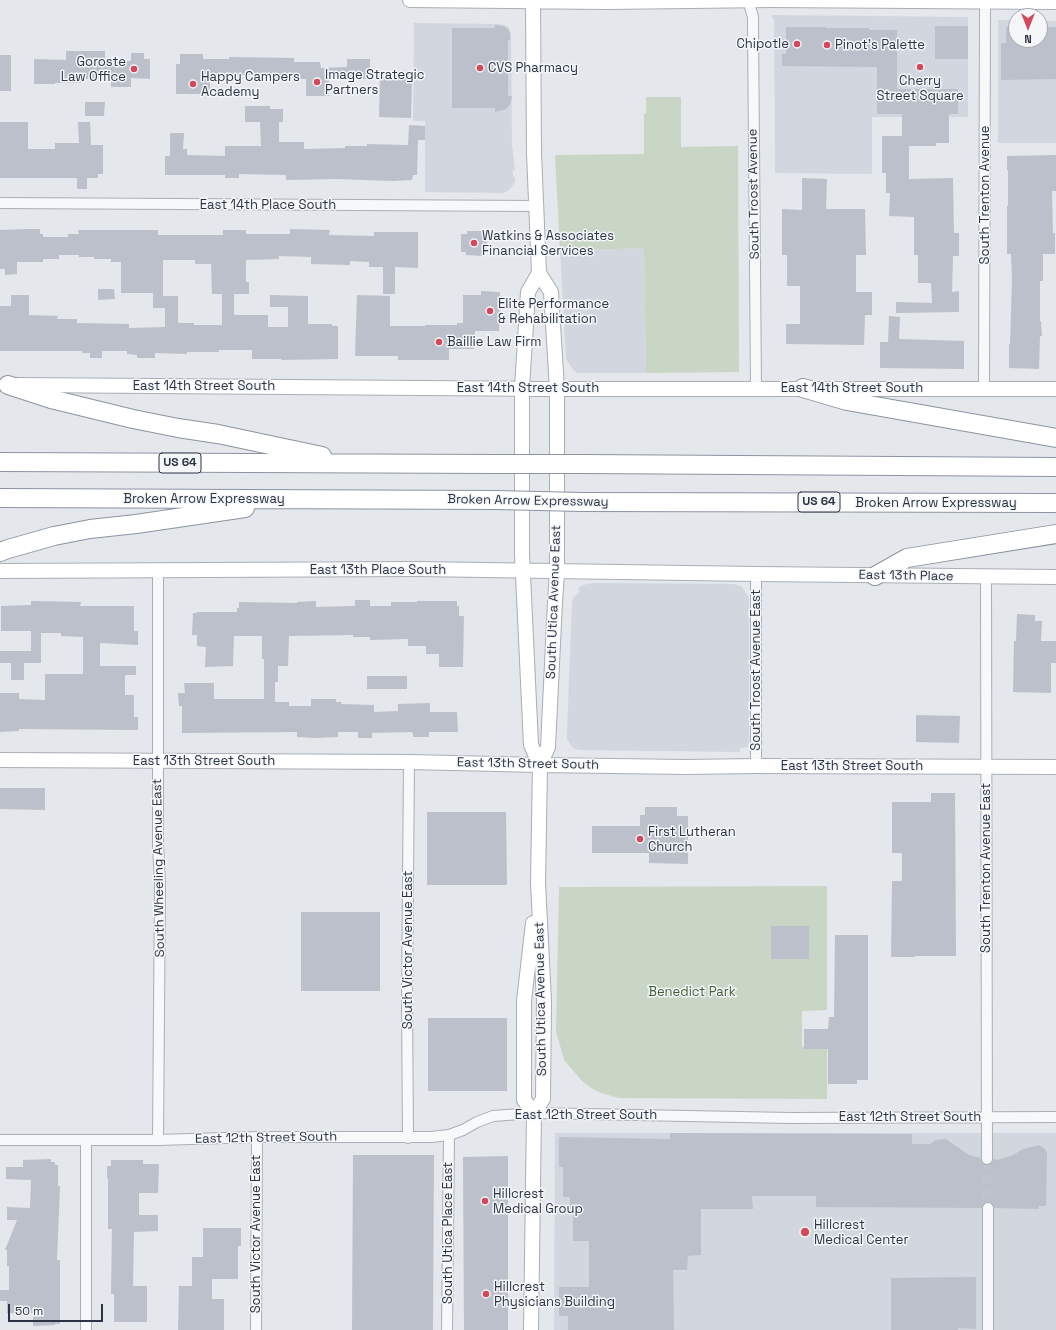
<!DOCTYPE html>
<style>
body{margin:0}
#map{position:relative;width:1056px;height:1330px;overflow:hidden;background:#e4e7ec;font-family:"Space Grotesk",sans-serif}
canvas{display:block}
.north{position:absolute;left:1008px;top:8px;width:40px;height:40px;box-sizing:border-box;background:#f4f6f9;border:1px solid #a4a8b1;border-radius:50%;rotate:180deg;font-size:11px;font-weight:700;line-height:16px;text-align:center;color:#2b3445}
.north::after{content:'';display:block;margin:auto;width:14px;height:18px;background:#d1495b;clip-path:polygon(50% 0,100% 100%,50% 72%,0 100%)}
.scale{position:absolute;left:8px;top:1304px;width:95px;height:18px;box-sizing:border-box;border:2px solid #2b3445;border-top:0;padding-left:5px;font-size:12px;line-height:14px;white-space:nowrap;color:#2b3445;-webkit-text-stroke:3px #f4f6f9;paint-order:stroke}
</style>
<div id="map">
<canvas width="1056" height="1330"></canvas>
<div class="north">N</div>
<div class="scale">50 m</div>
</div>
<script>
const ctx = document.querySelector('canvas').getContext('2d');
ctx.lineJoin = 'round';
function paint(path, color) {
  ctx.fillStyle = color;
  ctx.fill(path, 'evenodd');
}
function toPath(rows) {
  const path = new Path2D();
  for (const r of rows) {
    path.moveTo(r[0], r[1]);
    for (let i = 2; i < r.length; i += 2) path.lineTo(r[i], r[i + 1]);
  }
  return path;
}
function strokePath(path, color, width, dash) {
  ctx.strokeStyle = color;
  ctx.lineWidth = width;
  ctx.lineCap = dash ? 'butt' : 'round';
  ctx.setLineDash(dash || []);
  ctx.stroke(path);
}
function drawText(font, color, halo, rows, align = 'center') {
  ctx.font = font + ' "Space Grotesk",sans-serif';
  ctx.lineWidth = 3;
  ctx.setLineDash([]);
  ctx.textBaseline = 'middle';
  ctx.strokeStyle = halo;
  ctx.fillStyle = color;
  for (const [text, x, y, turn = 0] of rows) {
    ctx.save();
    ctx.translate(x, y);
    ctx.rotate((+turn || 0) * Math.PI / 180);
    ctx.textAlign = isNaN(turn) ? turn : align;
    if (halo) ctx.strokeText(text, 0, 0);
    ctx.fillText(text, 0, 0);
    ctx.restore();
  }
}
paint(toPath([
 [772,15,968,17,968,117,872,117,872,174,775,173,774,19,772,18],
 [998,20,1016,20,1016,40,1040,40,1040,21,1056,21,1056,143,998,143],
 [414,23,498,24,504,25,508,27,511,33,512,145,515,170,513,170,513,176,515,177,515,182,509,190,503,193,425,192,425,121,413,121],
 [644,248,646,373,578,373,573,370,566,359,560,251],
 [593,583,733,584,741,586,748,596,749,602,749,747,740,748,740,752,580,750,575,749,570,744,567,739,567,731,572,603,573,598,580,591,578,588,583,585],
 [555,1133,1056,1133,1056,1330,554,1330]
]), '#d2d6de');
paint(toPath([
 [646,97,681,97,681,147,738,146,739,372,646,373,644,248,560,251,555,155,644,154,644,114,646,113],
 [827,886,827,1010,802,1011,802,1047,827,1047,827,1099,619,1098,601,1093,593,1089,583,1082,564,1060,556,1031,559,887]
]), '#c9d6c5');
paint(toPath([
 [495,25,503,26,508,29,510,34,510,40,508,40,508,96,512,96,510,104,506,109,495,112,495,108,452,108,452,28,495,28],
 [935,26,968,26,968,59,935,59],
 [786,27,826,27,826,28,869,28,869,30,897,30,897,89,958,89,958,114,949,114,949,143,936,143,936,146,909,146,909,179,953,178,954,233,959,233,959,256,953,256,952,292,959,291,959,312,896,313,896,302,932,303,931,283,918,283,918,255,914,255,914,217,889,216,890,193,886,193,886,173,882,173,882,136,902,136,902,114,877,114,877,67,782,66,782,54,786,54],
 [1006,27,1016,27,1016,40,1040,40,1040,27,1056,27,1056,79,1001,80,1001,43,1006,43],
 [66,51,105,51,105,61,131,61,131,53,144,53,144,59,150,59,150,79,131,78,131,87,111,87,111,79,81,79,81,83,55,83,55,84,34,84,34,59,66,60],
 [180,54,203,54,203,59,229,59,229,57,294,58,294,62,320,62,321,68,347,67,347,59,370,59,370,79,329,78,329,96,306,96,306,79,268,79,264,78,264,75,210,75,210,94,176,94,176,64,180,64],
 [0,55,11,55,11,91,0,91],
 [380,76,412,77,411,118,379,117],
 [85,102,105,102,104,116,85,116],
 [245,106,270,106,270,109,283,109,283,122,279,122,279,142,304,142,304,149,345,148,345,146,367,146,367,144,408,145,409,125,425,126,425,140,418,140,417,175,413,175,412,180,393,181,336,179,286,180,286,175,239,174,239,178,225,178,225,175,165,175,165,156,170,156,170,133,184,133,183,149,187,149,187,155,225,156,225,146,261,146,260,122,245,122],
 [0,122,28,122,28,149,55,149,55,143,79,143,78,122,90,122,91,145,103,145,103,174,98,174,98,178,87,178,87,189,77,189,77,178,0,178],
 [1056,155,1056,191,1052,191,1053,233,1055,233,1055,254,1043,254,1043,281,1040,281,1040,321,1041,321,1042,336,1040,336,1039,369,1009,368,1009,344,1010,344,1012,280,1011,254,1007,254,1007,206,1008,206,1008,170,1007,170,1007,156],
 [802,178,827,179,826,209,865,209,866,255,856,255,856,292,872,292,872,315,865,315,864,345,786,344,786,324,800,324,800,286,787,286,787,255,782,255,782,209,802,210],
 [27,229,40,229,40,234,43,234,43,237,68,237,68,234,79,234,78,230,158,230,158,235,223,235,223,230,246,230,246,234,290,234,290,229,330,230,329,235,374,236,374,232,418,232,418,268,395,267,395,294,383,294,383,267,369,267,369,262,350,261,350,265,311,264,311,257,279,256,279,259,246,260,246,282,249,282,249,294,234,294,234,315,268,315,268,327,288,327,288,307,270,307,270,295,308,296,308,324,332,324,332,326,338,326,338,359,281,360,281,359,252,359,252,350,219,350,219,352,187,352,187,354,155,353,155,358,137,358,137,355,127,354,127,351,102,351,102,358,90,358,90,353,82,353,82,351,0,351,0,306,11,306,11,295,29,295,29,315,58,316,57,319,77,319,77,323,129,324,129,328,165,327,165,308,153,308,153,293,121,293,121,262,111,262,111,259,94,259,94,257,79,257,79,255,59,255,59,259,43,259,43,262,17,262,17,274,5,275,5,269,0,269,0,230],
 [163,260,195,260,195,264,211,264,212,294,222,294,222,325,194,325,194,323,178,323,178,296,163,296],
 [467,231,482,231,482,235,487,235,487,252,482,252,482,256,466,255,466,252,461,252,461,234,467,234],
 [98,289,114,289,115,299,98,300],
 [481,291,500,292,499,331,475,331,474,349,449,349,449,360,398,360,398,356,355,356,357,295,390,296,390,326,425,326,425,325,457,325,457,323,463,323,463,295,481,295],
 [889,316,900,317,899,339,964,341,964,369,880,368,880,342,888,342],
 [355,600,370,600,370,606,391,606,391,602,417,602,417,601,457,601,457,606,459,606,459,616,464,616,463,667,439,667,439,654,426,654,426,646,408,646,408,639,370,640,370,637,353,637,353,635,289,636,288,666,278,666,278,682,275,682,275,702,289,702,289,706,311,706,311,699,336,699,336,702,341,702,341,704,374,705,374,712,398,711,398,704,430,703,430,712,457,712,458,732,429,732,429,737,413,737,413,733,411,732,372,733,372,738,358,738,358,732,338,732,338,737,316,738,297,737,297,732,182,733,182,706,179,706,178,693,185,693,184,683,214,683,214,699,264,699,264,659,262,659,262,636,234,636,233,666,205,667,206,647,197,646,197,635,192,635,193,613,197,613,197,612,237,612,237,608,239,608,239,602,297,603,297,602,316,601,316,607,353,606,355,606],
 [31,601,81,602,80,606,134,606,134,631,138,631,138,645,100,643,100,666,136,666,136,675,125,675,125,695,134,695,134,717,138,717,138,730,19,729,19,731,0,732,0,693,19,693,19,699,45,700,45,674,83,674,83,637,61,636,61,633,41,633,41,663,24,663,24,680,11,680,11,663,0,663,0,651,31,651,31,631,1,631,1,606,31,605],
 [1017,614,1035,615,1035,621,1042,621,1041,641,1056,641,1056,663,1051,663,1051,693,1013,692,1014,641,1016,641],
 [367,676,407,676,407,689,367,689],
 [916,715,960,716,959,743,916,742],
 [0,788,45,788,45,810,0,809],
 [931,793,955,793,956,956,915,956,915,957,891,957,892,881,902,881,902,853,892,853,892,802,931,802],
 [645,807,677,807,677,816,688,816,688,864,649,863,649,853,592,853,592,826,640,826,640,815,645,815],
 [427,812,506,812,507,885,427,885],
 [301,912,380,912,380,991,301,991],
 [771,926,809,926,809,959,771,959],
 [835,935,868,935,868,1080,857,1080,857,1084,828,1084,828,1049,804,1049,804,1029,828,1029,829,1017,834,1017],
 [428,1018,507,1018,507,1091,428,1091],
 [670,1133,912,1134,912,1144,930,1144,936,1140,946,1139,969,1155,980,1158,982,1163,987,1165,991,1164,993,1159,998,1160,1013,1155,1023,1149,1039,1145,1045,1149,1047,1153,1046,1206,1039,1206,1039,1209,994,1208,992,1203,988,1202,983,1204,982,1208,816,1207,816,1196,752,1196,753,1209,701,1209,701,1255,688,1256,687,1270,673,1270,674,1330,568,1330,568,1316,559,1316,559,1287,589,1287,589,1241,573,1241,573,1208,570,1208,570,1197,563,1197,563,1167,559,1167,559,1137,670,1139],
 [353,1155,434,1155,433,1330,352,1330],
 [508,1156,508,1330,464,1330,463,1157],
 [51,1159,51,1162,55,1162,55,1165,58,1165,58,1186,60,1186,57,1260,60,1260,60,1324,55,1324,55,1325,33,1326,33,1313,7,1313,7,1301,0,1301,0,1290,9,1290,9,1266,7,1266,7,1250,5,1250,17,1220,7,1220,7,1207,30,1208,31,1180,6,1179,6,1167,23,1167,23,1160],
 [111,1160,143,1160,143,1164,159,1164,158,1193,139,1193,139,1215,158,1215,158,1231,134,1232,133,1286,147,1286,147,1322,114,1322,114,1294,111,1294,112,1229,108,1229,108,1178,107,1178,107,1166,111,1166],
 [203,1228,241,1228,241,1246,238,1246,238,1279,212,1279,212,1299,224,1299,224,1330,178,1330,179,1286,192,1286,192,1257,203,1257],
 [976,1277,976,1329,958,1328,958,1330,891,1330,891,1278]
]), '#bbc0ca');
strokePath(toPath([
 [987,1159,988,1208]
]), '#bfc3cb', 10, [10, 5]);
const street = toPath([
 [748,0,753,17,753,25,756,388],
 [0,203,537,206],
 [984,388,985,2],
 [158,571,158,845,160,883,158,1140],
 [756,574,756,766],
 [986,577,987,1159],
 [408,1138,407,1001,409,762],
 [0,1140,158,1140,257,1137,431,1137,449,1135,463,1130,477,1122,493,1116,534,1113,790,1118,1056,1117],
 [988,1208,988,1330],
 [86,1330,86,1140],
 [256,1330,257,1137],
 [447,1330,449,1135]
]);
const secondary = toPath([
 [410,0,606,2,771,0,1056,2],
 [539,273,528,292,522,388,522,554,531,745,540,765],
 [18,385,557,389,1056,389],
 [0,571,416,569,756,574,1056,577],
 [0,760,409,762,540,765,686,767,756,766,1056,767],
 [533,923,524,1001,524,1100,534,1113],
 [531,1330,534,1113,543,1099,544,1001,538,883,540,765,548,747,555,602,557,571,557,389,551,292,539,273,534,153,533,0]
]);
const highway = toPath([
 [8,385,51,399,133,419,178,428,218,434,322,456],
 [803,388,847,401,1056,438],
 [0,462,496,464],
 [583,464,1056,467],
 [0,498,496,500],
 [582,502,1056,503],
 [0,552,8,549,54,536,90,529,136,524,245,508],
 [875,576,907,558,1056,534]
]);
strokePath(street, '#a9aeb7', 12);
strokePath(secondary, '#a9aeb7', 16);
strokePath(highway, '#8b94a3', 20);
strokePath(street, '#f7f8fa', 10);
strokePath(secondary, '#fff', 14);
strokePath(highway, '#fff', 18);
const highwayBridge = toPath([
 [496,464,583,464],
 [496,500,582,502]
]);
strokePath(highwayBridge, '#8b94a3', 20, []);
strokePath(highwayBridge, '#fff', 18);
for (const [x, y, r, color] of [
 [797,44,4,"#d1495b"],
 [827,45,4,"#d1495b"],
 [920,67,4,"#d1495b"],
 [480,68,4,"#d1495b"],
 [134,69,4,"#d1495b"],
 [317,82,4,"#d1495b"],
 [193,84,4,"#d1495b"],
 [474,243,4,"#d1495b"],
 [490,311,4,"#d1495b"],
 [439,342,4,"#d1495b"],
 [640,839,4,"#d1495b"],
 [485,1201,4,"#d1495b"],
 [805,1232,5,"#d1495b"],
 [486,1294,4,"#d1495b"]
]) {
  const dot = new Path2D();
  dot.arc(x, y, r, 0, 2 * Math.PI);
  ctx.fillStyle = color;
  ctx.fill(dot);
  strokePath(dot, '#f4f6f9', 1.5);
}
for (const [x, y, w] of [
 [180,463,42],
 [819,502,42]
]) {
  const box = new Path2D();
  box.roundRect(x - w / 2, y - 10, w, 20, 3);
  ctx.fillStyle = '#f4f6f9';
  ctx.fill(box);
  strokePath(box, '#2b3445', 1);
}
drawText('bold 12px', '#2b3445', null, [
 ["US 64",180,463],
 ["US 64",819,502]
]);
drawText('13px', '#2b3445', '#f4f6f9', [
 ["Chipotle",789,44,"right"],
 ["Pinot's Palette",835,45],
 ["Goroste",126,62,"right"],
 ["Law Office",126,77,"right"],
 ["CVS Pharmacy",488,68],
 ["Image Strategic",325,75],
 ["Partners",325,90],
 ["Happy Campers",201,77],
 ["Academy",201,92],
 ["Cherry",920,81,"center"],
 ["Street Square",920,96,"center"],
 ["Watkins & Associates",482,236],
 ["Financial Services",482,251],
 ["Elite Performance",498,304],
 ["& Rehabilitation",498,319],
 ["Baillie Law Firm",447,342],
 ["First Lutheran",648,832],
 ["Church",648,847],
 ["Hillcrest",493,1194],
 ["Medical Group",493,1209],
 ["Hillcrest",814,1225],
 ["Medical Center",814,1240],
 ["Hillcrest",494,1287],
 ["Physicians Building",494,1302]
], 'left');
drawText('13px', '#2b3445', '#f4f6f9', [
 ["South Troost Avenue",754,194,-91],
 ["South Trenton Avenue",985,195,-90],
 ["East 14th Place South",268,205],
 ["East 14th Street South",204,386],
 ["East 14th Street South",528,388],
 ["East 14th Street South",852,388],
 ["Broken Arrow Expressway",204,499],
 ["Broken Arrow Expressway",528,501,1],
 ["Broken Arrow Expressway",936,503],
 ["East 13th Place South",378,570],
 ["East 13th Place",906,576,1],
 ["South Utica Avenue East",554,602,-88],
 ["South Troost Avenue East",756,670,-90],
 ["East 13th Street South",204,761],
 ["East 13th Street South",528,764,1],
 ["East 13th Street South",852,766],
 ["South Wheeling Avenue East",159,868,-91],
 ["South Trenton Avenue East",986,868,-90],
 ["South Victor Avenue East",408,950,-90],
 ["South Utica Avenue East",541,999,-91],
 ["East 12th Street South",586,1115],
 ["East 12th Street South",910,1117],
 ["East 12th Street South",266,1138,-1],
 ["South Utica Place East",448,1233,-90],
 ["South Victor Avenue East",256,1234,-90]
]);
drawText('13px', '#3f6138', '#f4f6f9', [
 ["Benedict Park",692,992]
]);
</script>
